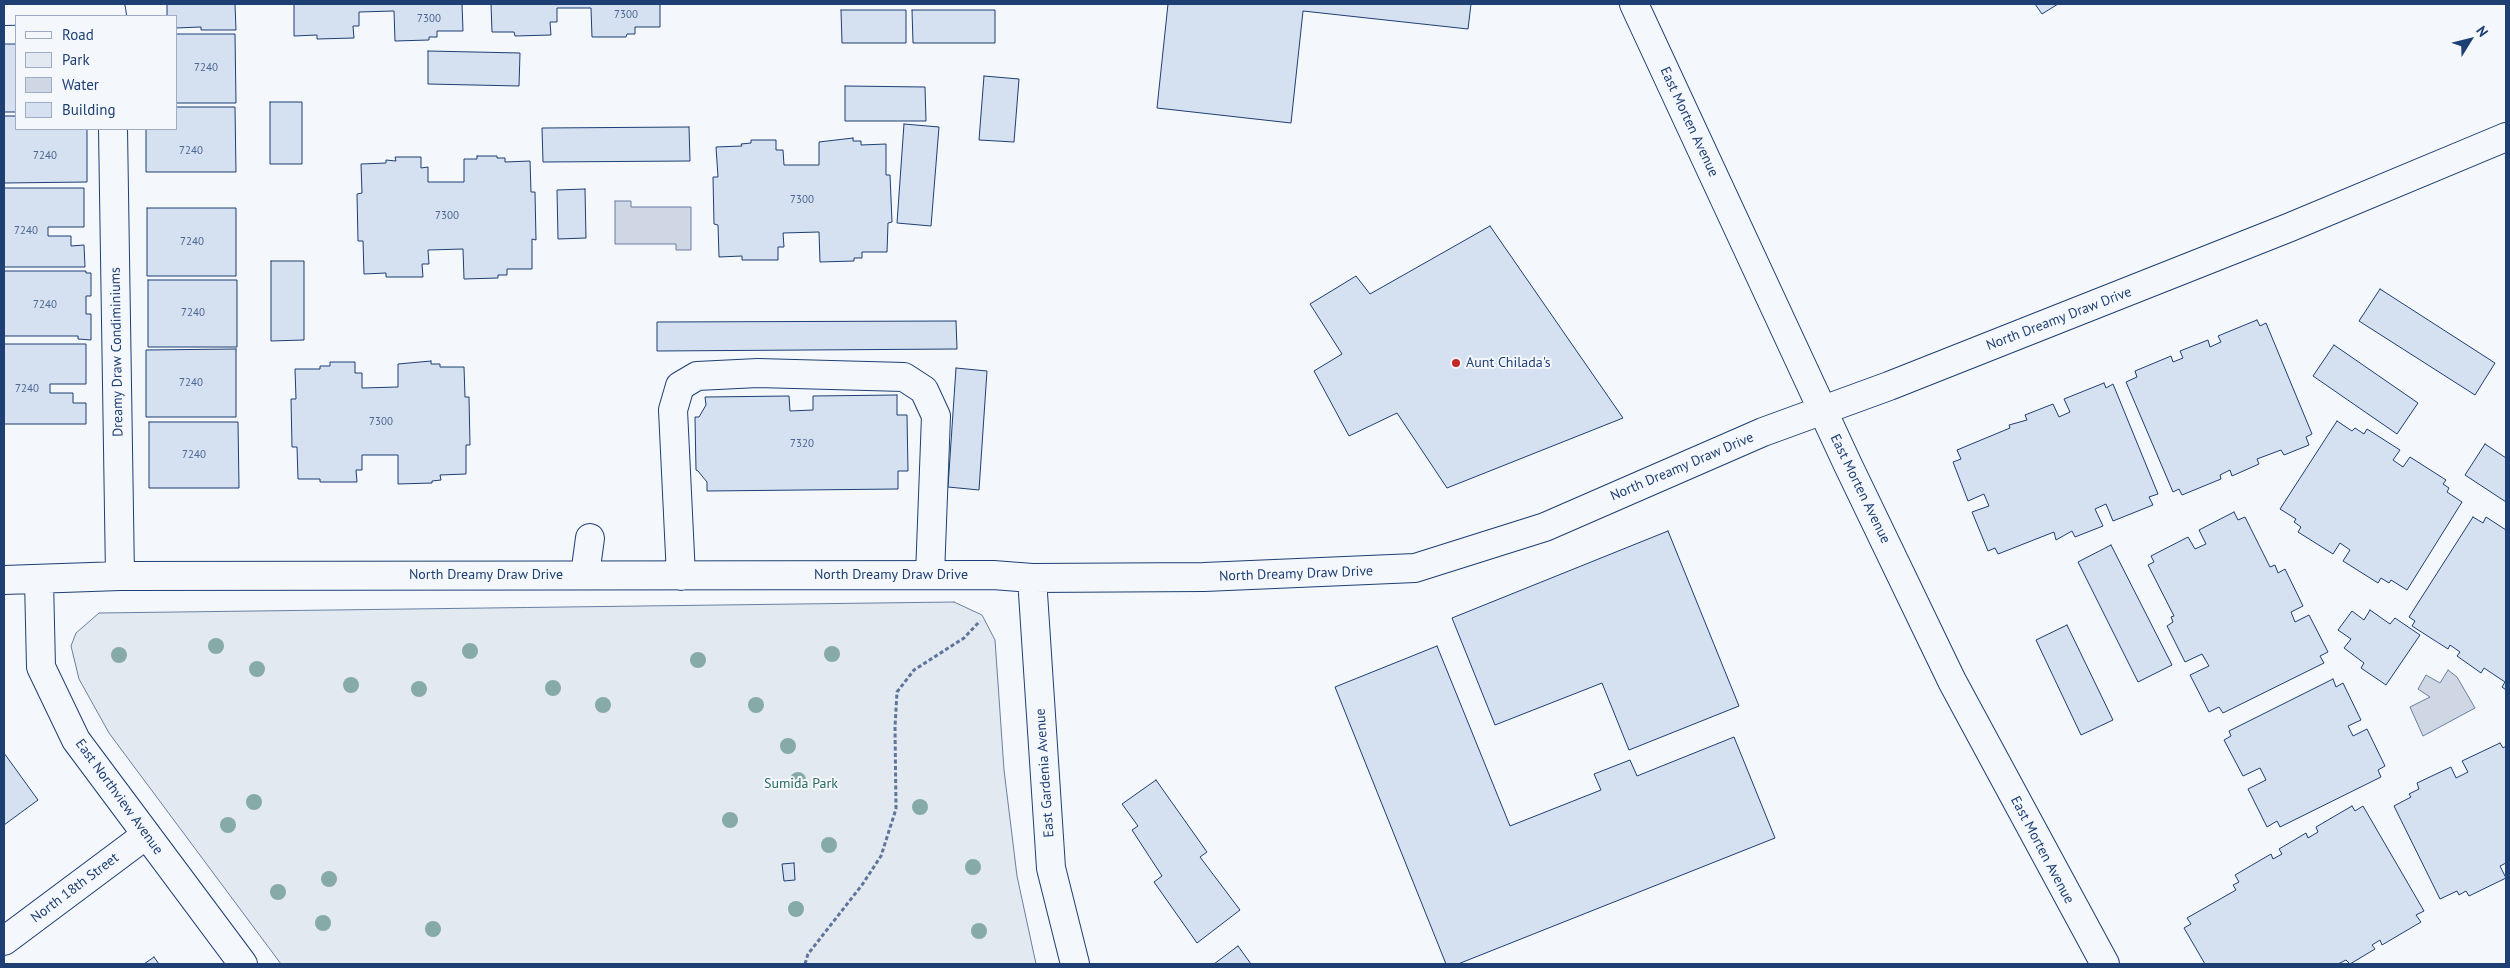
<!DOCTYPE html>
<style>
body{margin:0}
#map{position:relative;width:2510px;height:968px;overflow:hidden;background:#f4f7fb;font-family:"PT Sans",sans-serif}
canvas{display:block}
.frame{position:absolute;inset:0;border:5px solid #1d3f73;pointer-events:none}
.legend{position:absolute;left:15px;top:15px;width:162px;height:115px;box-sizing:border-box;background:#f4f7fb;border:1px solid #9eadc5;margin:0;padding:6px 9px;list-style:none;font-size:15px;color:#1d3f73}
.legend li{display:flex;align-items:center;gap:10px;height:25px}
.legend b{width:25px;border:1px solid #9eadc5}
.north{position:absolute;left:2445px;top:15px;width:50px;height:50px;-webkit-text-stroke:4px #f4f7fb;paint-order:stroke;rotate:54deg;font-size:14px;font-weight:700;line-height:20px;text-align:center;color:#1d3f73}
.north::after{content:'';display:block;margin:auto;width:18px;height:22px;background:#1d3f73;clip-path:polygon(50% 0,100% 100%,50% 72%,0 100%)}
</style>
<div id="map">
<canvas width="2510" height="968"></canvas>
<div class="frame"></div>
<ul class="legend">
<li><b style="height:6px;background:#f4f7fb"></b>Road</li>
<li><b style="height:14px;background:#e3e9f0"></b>Park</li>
<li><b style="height:14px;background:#cfd7e4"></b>Water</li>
<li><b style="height:14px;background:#d5e0f0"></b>Building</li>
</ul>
<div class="north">N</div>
</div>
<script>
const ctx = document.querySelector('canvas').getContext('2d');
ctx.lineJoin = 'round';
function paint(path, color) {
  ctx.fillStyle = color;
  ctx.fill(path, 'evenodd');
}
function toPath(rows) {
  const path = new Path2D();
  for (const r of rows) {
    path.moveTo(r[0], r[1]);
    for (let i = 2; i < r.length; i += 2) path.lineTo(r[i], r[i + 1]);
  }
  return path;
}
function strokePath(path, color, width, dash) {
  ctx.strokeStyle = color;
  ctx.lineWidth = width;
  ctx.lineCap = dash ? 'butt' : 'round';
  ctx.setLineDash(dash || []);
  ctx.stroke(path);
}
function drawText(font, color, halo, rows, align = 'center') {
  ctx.font = font + ' "PT Sans",sans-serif';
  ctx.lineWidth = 4;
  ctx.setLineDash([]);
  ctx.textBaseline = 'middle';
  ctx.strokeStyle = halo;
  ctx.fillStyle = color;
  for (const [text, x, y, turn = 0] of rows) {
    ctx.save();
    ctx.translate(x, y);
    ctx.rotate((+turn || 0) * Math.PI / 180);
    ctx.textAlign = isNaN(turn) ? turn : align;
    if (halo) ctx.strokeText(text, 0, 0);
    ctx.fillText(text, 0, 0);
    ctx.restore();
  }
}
const green = toPath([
 [954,602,982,615,995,640,1004,770,1017,876,1036,964,281,964,109,733,79,679,71,646,76,633,99,613,954,602]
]);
paint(green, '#e3e9f0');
strokePath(green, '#687fa3', 1);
const water = toPath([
 [615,201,631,201,631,207,691,207,691,250,676,250,676,244,615,244,615,201],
 [2448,670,2457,677,2475,708,2423,736,2410,707,2430,697,2418,689,2426,675,2440,683,2448,670]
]);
paint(water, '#cfd7e4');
strokePath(water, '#687fa3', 1);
const building = toPath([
 [167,4,235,4,236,30,201,30,201,27,176,28,176,16,167,16,167,4],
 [294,4,462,4,463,31,437,31,437,37,429,37,429,40,395,41,394,11,359,12,359,26,353,26,354,38,317,39,317,35,294,36,294,4],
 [491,4,660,4,660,27,635,27,635,34,627,34,626,37,592,37,591,8,557,8,557,22,550,22,551,35,515,36,514,32,492,32,491,4],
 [1168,4,1471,4,1468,29,1303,11,1291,123,1157,108,1168,4],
 [2035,4,2058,4,2042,14,2035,4],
 [841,10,906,10,906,43,842,43,841,10],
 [912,10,995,10,995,43,913,43,912,10],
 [176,34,235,34,236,103,176,103,176,34],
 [4,44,16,44,16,112,4,112,4,44],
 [428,51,520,53,519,86,428,84,428,51],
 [984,76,1019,79,1014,142,979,140,984,76],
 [845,86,925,87,926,121,845,121,845,86],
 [270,102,302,102,302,164,270,164,270,102],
 [176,107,235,107,236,172,146,172,146,129,176,129,176,107],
 [4,116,16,116,16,129,87,129,87,182,4,183,4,116],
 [904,124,939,127,931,226,897,223,904,124],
 [689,127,690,161,543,162,542,128,689,127],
 [853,138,853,141,861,141,861,145,886,144,886,175,890,175,892,222,888,223,887,252,862,252,862,258,854,258,854,261,820,262,819,232,783,233,784,247,778,247,778,260,742,260,742,256,719,257,718,225,714,224,713,177,718,177,716,147,742,146,741,144,751,143,751,140,776,140,776,150,783,150,784,165,819,165,819,142,853,138],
 [477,156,497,156,497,158,505,158,505,162,530,161,531,192,535,192,536,240,532,239,532,269,507,269,507,275,498,275,498,278,464,279,463,249,428,250,429,264,422,264,423,277,386,277,386,273,364,274,363,241,358,241,357,194,362,193,361,164,386,163,386,160,396,161,395,157,421,157,421,168,428,167,428,182,464,182,464,159,477,159,477,156],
 [4,188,84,188,84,227,48,227,48,236,71,236,71,246,84,245,85,267,4,267,4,188],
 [585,189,586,238,558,239,557,190,585,189],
 [147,208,236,208,236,276,147,276,147,208],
 [1490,226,1623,418,1447,488,1397,413,1349,436,1314,371,1342,354,1310,304,1356,276,1370,294,1490,226],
 [271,261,304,261,304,340,271,341,271,261],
 [4,271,86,271,86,273,91,273,91,296,86,296,86,314,91,314,91,340,78,339,78,336,4,336,4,271],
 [148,280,237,280,237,347,148,347,148,280],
 [2380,289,2495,363,2475,395,2359,321,2380,289],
 [2257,320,2260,326,2266,323,2312,434,2306,437,2309,445,2284,455,2281,450,2257,459,2259,464,2232,476,2230,470,2220,475,2221,479,2182,495,2179,489,2173,492,2126,382,2137,377,2135,371,2171,356,2173,362,2183,358,2180,351,2208,340,2210,347,2221,342,2218,336,2257,320],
 [956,321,957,349,657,351,657,322,956,321],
 [4,344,86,344,86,384,50,384,50,393,73,393,73,403,86,403,86,424,4,424,4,344],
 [2334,345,2418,403,2397,434,2313,376,2334,345],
 [236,349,236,417,146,417,146,350,236,349],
 [431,361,431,364,440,364,440,367,464,367,465,397,469,397,470,445,466,445,466,474,440,475,441,480,432,481,432,483,398,484,398,455,362,455,362,470,356,470,357,482,320,482,320,479,298,479,297,447,292,447,291,399,296,399,295,369,320,369,320,366,330,366,330,362,355,362,355,373,362,373,362,388,398,387,398,364,431,361],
 [956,368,987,371,979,490,948,487,956,368],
 [2104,383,2106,388,2113,384,2158,494,2149,497,2153,505,2113,521,2106,504,2095,509,2103,526,2075,537,2072,531,2056,540,2054,532,1998,554,1995,548,1988,551,1972,512,1989,506,1984,494,1968,501,1953,462,1961,459,1957,450,2010,428,2009,425,2027,420,2025,415,2053,404,2059,417,2070,412,2064,399,2104,383],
 [897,395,897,415,907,415,908,471,898,471,898,489,707,491,707,482,698,471,696,470,695,417,699,417,706,405,705,397,789,396,790,411,813,410,813,396,897,395],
 [2337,421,2352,431,2355,428,2364,434,2367,429,2400,450,2393,460,2403,467,2410,457,2446,480,2443,484,2449,488,2447,492,2462,502,2407,590,2391,580,2389,583,2381,578,2378,583,2343,561,2350,550,2340,543,2333,554,2298,532,2301,527,2294,522,2296,519,2280,509,2337,421],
 [149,422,238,422,239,488,149,488,149,422],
 [2485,444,2506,458,2506,502,2465,475,2485,444],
 [2234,512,2238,520,2245,517,2270,567,2275,565,2278,573,2285,569,2303,606,2291,612,2295,622,2309,615,2328,652,2320,656,2324,663,2223,713,2219,707,2209,712,2190,675,2209,666,2202,654,2185,662,2167,626,2173,622,2171,617,2174,616,2148,565,2154,562,2151,556,2188,537,2195,549,2206,544,2199,530,2234,512],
 [2473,517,2483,523,2486,517,2506,530,2506,690,2502,687,2505,682,2484,668,2481,673,2457,656,2460,652,2450,645,2448,649,2412,626,2415,621,2409,617,2473,517],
 [1668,531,1739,706,1629,750,1602,683,1495,725,1452,618,1668,531],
 [2111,545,2172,665,2138,682,2078,562,2111,545],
 [2370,610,2390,624,2395,618,2420,635,2386,685,2361,668,2364,663,2344,648,2351,639,2338,630,2352,611,2364,620,2370,610],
 [2067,625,2113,720,2081,735,2036,640,2067,625],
 [1437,646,1510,826,1601,790,1594,774,1630,760,1637,776,1734,737,1775,838,1458,964,1446,964,1335,687,1437,646],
 [2333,679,2336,687,2343,683,2361,720,2348,726,2353,736,2367,729,2385,766,2378,770,2381,777,2280,827,2277,821,2267,827,2248,789,2266,780,2260,768,2243,776,2224,740,2231,736,2229,731,2333,679],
 [2500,743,2503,748,2506,746,2506,863,2500,866,2506,878,2469,896,2466,891,2459,895,2457,891,2440,899,2394,806,2411,797,2409,794,2419,789,2417,783,2451,767,2456,778,2468,772,2462,761,2500,743],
 [4,753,38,800,4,825,4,753],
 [1156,780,1207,852,1200,857,1240,910,1197,943,1154,882,1162,876,1132,830,1138,826,1122,804,1156,780],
 [2352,806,2355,811,2363,806,2424,911,2416,915,2421,922,2382,945,2380,940,2372,945,2375,949,2350,964,2346,960,2338,964,2205,964,2184,928,2191,924,2187,918,2236,890,2233,885,2239,882,2235,875,2271,854,2273,859,2282,854,2279,849,2306,833,2308,838,2318,832,2316,827,2352,806],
 [794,863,795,880,784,881,782,864,794,863],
 [1238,946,1251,964,1214,964,1238,946],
 [154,957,159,964,144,964,154,957]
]);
paint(building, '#d5e0f0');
strokePath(building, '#1d3f73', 1);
const minor = toPath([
 [1634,4,1848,465,1952,681,2105,964],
 [4,11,111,9,112,16],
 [113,129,120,576],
 [585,575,590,538],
 [681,576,673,410,680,386,697,376,758,373,904,377,924,390,936,416,930,575],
 [1032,578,1051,868,1075,964],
 [4,580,120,576,993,575,1032,578,1204,577,1415,568,1545,527,1763,432,1889,386,2288,228,2506,137],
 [39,580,41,667,76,740,243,964],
 [4,941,146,835]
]);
strokePath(minor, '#1d3f73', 30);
strokePath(toPath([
 [805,964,808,954,862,885,881,856,896,809,895,727,897,692,914,670,964,638,980,621]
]), '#5e769c', 3, [4, 2.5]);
strokePath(minor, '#f4f7fb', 28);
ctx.fillStyle = '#86aba6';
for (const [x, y] of [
 [216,646],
 [470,651],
 [832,654],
 [119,655],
 [698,660],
 [257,669],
 [351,685],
 [553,688],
 [419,689],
 [603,705],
 [756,705],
 [788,746],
 [798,780],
 [254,802],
 [920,807],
 [730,820],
 [228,825],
 [829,845],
 [973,867],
 [329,879],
 [278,892],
 [796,909],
 [323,923],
 [433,929],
 [979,931]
]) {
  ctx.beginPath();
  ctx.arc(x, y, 8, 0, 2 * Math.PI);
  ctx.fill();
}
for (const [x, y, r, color] of [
 [1456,363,5,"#c62828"]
]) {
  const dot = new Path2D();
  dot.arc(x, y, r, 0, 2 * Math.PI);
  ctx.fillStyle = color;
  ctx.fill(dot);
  strokePath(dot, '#f4f7fb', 2);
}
drawText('11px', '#4b6792', null, [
 ["7300",626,15],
 ["7300",429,19],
 ["7240",206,68],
 ["7240",191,151],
 ["7240",45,156],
 ["7300",802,200],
 ["7300",447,216],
 ["7240",26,231],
 ["7240",192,242],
 ["7240",45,305],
 ["7240",193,313],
 ["7240",191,383],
 ["7240",27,389],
 ["7300",381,422],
 ["7320",802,444],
 ["7240",194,455]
]);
drawText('14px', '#1d3f73', '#f4f7fb', [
 ["East Morten Avenue",1689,122,65],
 ["North Dreamy Draw Drive",2059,319,-21],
 ["Dreamy Draw Condiminiums",117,352,-91],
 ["North Dreamy Draw Drive",1682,467,-23],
 ["East Morten Avenue",1860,489,64],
 ["North Dreamy Draw Drive",1296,574,-2],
 ["North Dreamy Draw Drive",486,575],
 ["North Dreamy Draw Drive",891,575],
 ["East Gardenia Avenue",1045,773,-94],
 ["East Northview Avenue",119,797,54],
 ["East Morten Avenue",2042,850,62],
 ["North 18th Street",75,888,-37]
]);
drawText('14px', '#1d3f73', '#f4f7fb', [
 ["Aunt Chilada's",1466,363]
], 'left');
drawText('14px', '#2c6c60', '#f4f7fb', [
 ["Sumida Park",801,784]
]);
</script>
